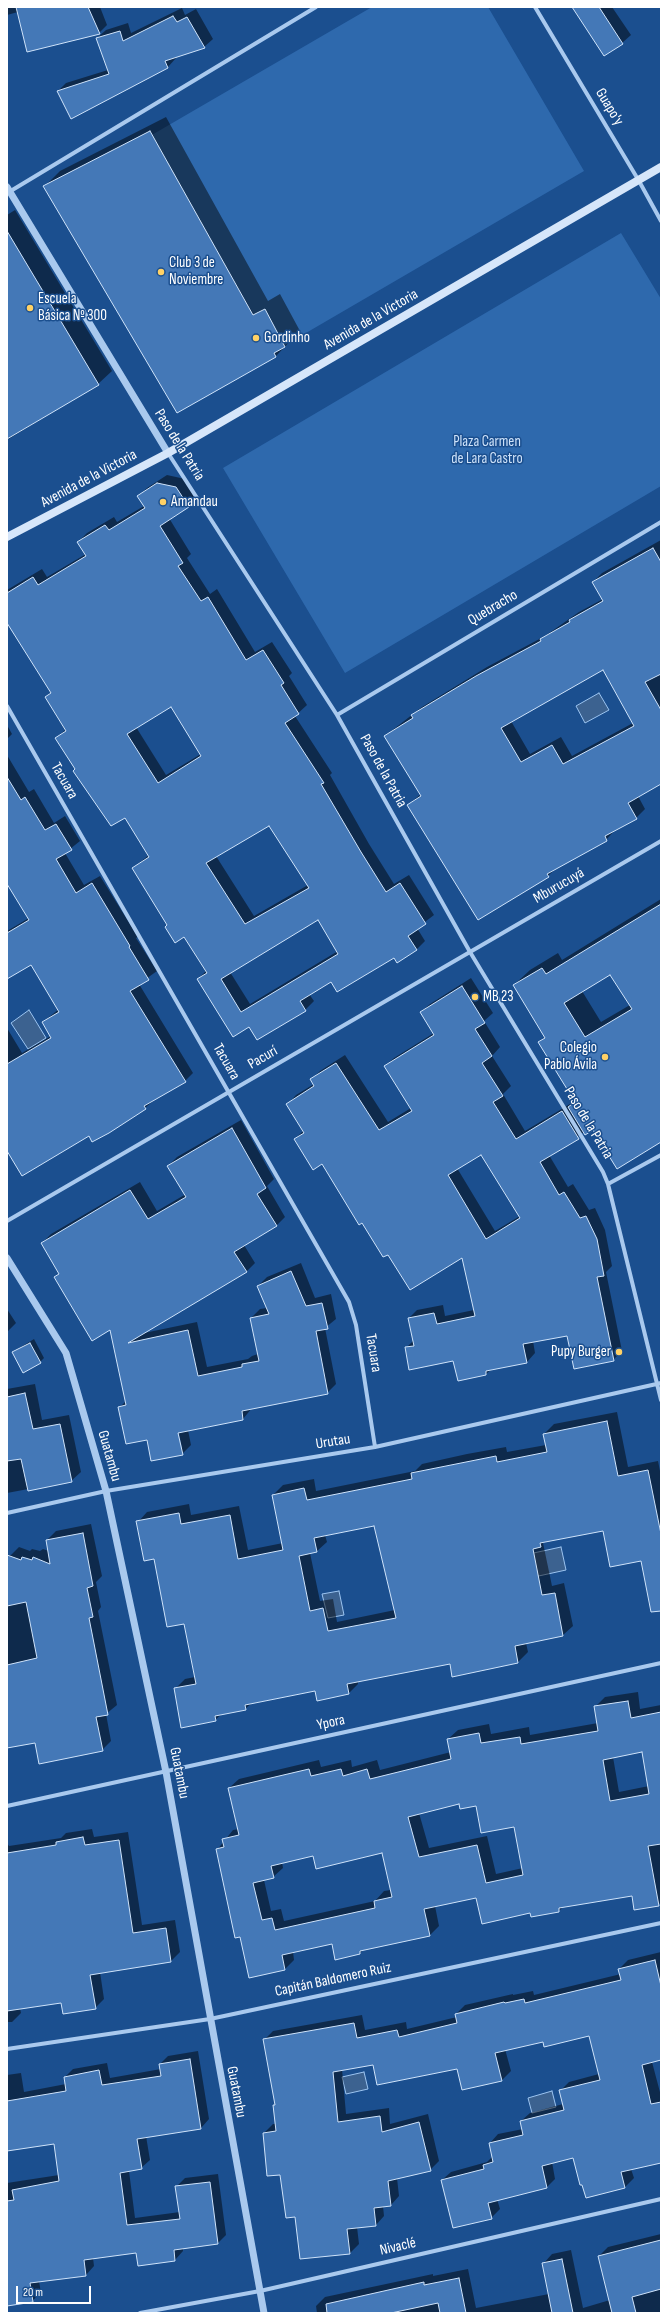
<!DOCTYPE html>
<meta charset="utf-8">
<style>
body{margin:0}
#map{position:relative;width:668px;height:2320px;overflow:hidden;background:#1b4f8f;font-family:"Sofia Sans Condensed",sans-serif}
canvas{display:block}
.frame{position:absolute;inset:0;border:8px solid #fff;pointer-events:none}
.scale{position:absolute;left:16px;top:2286px;width:75px;height:18px;box-sizing:border-box;border:2px solid #fff;border-top:0;padding-left:5px;font-size:12px;line-height:14px;white-space:nowrap;color:#fff;-webkit-text-stroke:3px #1b4f8f;paint-order:stroke}
</style>
<div id="map">
<canvas width="668" height="2320"></canvas>
<div class="frame"></div>
<div class="scale">20 m</div>
</div>
<script>
const ctx = document.querySelector('canvas').getContext('2d');
ctx.lineJoin = 'round';
function paint(path, color) {
  ctx.fillStyle = color;
  ctx.fill(path, 'evenodd');
}
function toPath(rows) {
  const path = new Path2D();
  for (const r of rows) {
    path.moveTo(r[0], r[1]);
    for (let i = 2; i < r.length; i += 2) path.lineTo(r[i], r[i + 1]);
  }
  return path;
}
function strokePath(path, color, width, dash) {
  ctx.strokeStyle = color;
  ctx.lineWidth = width;
  ctx.lineCap = dash ? 'butt' : 'round';
  ctx.setLineDash(dash || []);
  ctx.stroke(path);
}
function drawText(font, color, halo, rows, align = 'center') {
  ctx.font = font + ' "Sofia Sans Condensed",sans-serif';
  ctx.lineWidth = 3;
  ctx.setLineDash([]);
  ctx.textBaseline = 'middle';
  ctx.strokeStyle = halo;
  ctx.fillStyle = color;
  for (const [text, x, y, turn = 0] of rows) {
    ctx.save();
    ctx.translate(x, y);
    ctx.rotate((+turn || 0) * Math.PI / 180);
    ctx.textAlign = isNaN(turn) ? turn : align;
    if (halo) ctx.strokeText(text, 0, 0);
    ctx.fillText(text, 0, 0);
    ctx.restore();
  }
}
paint(toPath([
 [372,7,488,7,584,171,275,351,150,136],
 [621,233,661,299,661,486,345,673,223,468]
]), '#2e69ad');
const water = toPath([
 [599,693,609,710,585,723,576,706,599,693],
 [29,1010,46,1038,28,1049,11,1023,29,1010],
 [561,1547,566,1570,534,1577,529,1554,561,1547],
 [339,1591,344,1615,328,1618,322,1594,339,1591],
 [364,2072,368,2089,346,2094,342,2077,364,2072],
 [552,2091,556,2107,532,2113,528,2098,552,2091]
]);
paint(water, '#3c6290');
strokePath(water, '#9cc4f0', 1);
paint(toPath([
 [7,7,100,7,107,25,99,33,18,12,7,15],
 [573,7,612,7,631,35,622,43],
 [182,8,185,15,196,9,213,39,204,47,175,57,176,58,168,67,71,118,58,91,66,83,108,70,97,38,106,30,128,23,131,33],
 [166,117,268,301,280,294,300,331,276,356,177,412,45,186,60,171],
 [15,210,112,371,98,384,7,440,7,215],
 [167,475,185,479,197,498,188,506,169,518,191,554,187,558,210,594,217,589,255,652,272,642,292,673,289,676,307,705,295,716,332,773,330,775,369,844,394,884,409,875,434,915,417,928,425,941,416,950,331,980,309,994,314,1001,305,1010,249,1026,198,979,206,971,185,936,133,868,149,855,125,816,76,769,57,738,65,730,46,697,51,692,7,620,7,590,42,569,47,577,86,554,78,542,87,533,114,517,117,522,144,506,139,496,147,488],
 [172,706,201,754,166,775,136,727],
 [270,824,308,885,254,916,216,856],
 [318,919,338,951,250,1004,230,972],
 [661,540,661,783,638,796,645,809,636,818,615,830,606,840,557,867,548,876,408,805,421,794,385,736,422,707,487,667,545,636,579,612,603,599,593,582,602,573],
 [603,669,633,723,572,756,561,737,530,754,511,721],
 [7,725,12,734,7,739],
 [7,755,29,792,34,789,54,823,65,816,80,841,65,853,84,885,100,876,138,937,136,938,157,971,139,984,193,1073,185,1081,154,1100,145,1108,89,1135,7,1151,7,1028,22,1053,51,1036,43,1022,59,1009,31,964,7,978,7,931,29,918,9,886,7,887],
 [661,899,661,1141,593,1129,584,1132,549,1155,568,1187,573,1184,589,1210,595,1208,605,1230,612,1266,606,1272,622,1351,613,1360,568,1334,533,1341,535,1353,527,1362,492,1369,486,1374,454,1360,406,1348,414,1340,409,1318,417,1310,443,1305,445,1316,474,1310,463,1256,388,1253,323,1163,295,1139,304,1130,288,1104,296,1095,314,1084,311,1080,320,1071,345,1055,388,1122,411,1108,385,1066,394,1058,434,1033,421,1012,430,1004,471,978,493,1013,484,1021,500,1047,492,1056,511,1086,503,1094,525,1131,575,1101,539,1042,546,1036,514,985,530,970,558,953,562,960],
 [611,973,630,1005,601,1022,582,991],
 [481,1154,520,1216,495,1231,457,1168],
 [241,1120,274,1179,267,1186,285,1217,276,1226,244,1245,255,1263,246,1272,144,1333,197,1322,207,1367,248,1359,252,1356,258,1354,251,1318,260,1309,267,1308,258,1286,267,1277,301,1263,315,1298,331,1294,336,1319,325,1328,336,1384,327,1393,252,1408,243,1419,188,1430,191,1445,182,1454,148,1439,120,1407,126,1401,111,1329,55,1277,60,1273,42,1243,51,1234,140,1182,157,1211,186,1194,168,1166,177,1157],
 [176,1428,178,1428,182,1448,180,1448],
 [7,1309,16,1323,7,1332],
 [34,1339,44,1358,40,1362,13,1352],
 [35,1384,42,1420,69,1415,81,1472,71,1481,7,1493,7,1389],
 [617,1412,628,1467,658,1461,661,1476,661,1573,604,1530,546,1541,543,1543,552,1586,564,1583,573,1626,563,1635,526,1643,528,1652,518,1662,453,1676,450,1663,358,1681,358,1684,349,1693,316,1690,252,1703,245,1709,222,1714,215,1720,175,1689,185,1679,195,1677,185,1622,138,1522,147,1512,189,1504,191,1515,239,1506,248,1550,283,1543,273,1495,283,1485,314,1479,316,1491,415,1471,422,1464,467,1454,506,1447,507,1452,546,1445,544,1434,554,1424],
 [375,1525,395,1610,337,1622,333,1599,320,1601,310,1553,317,1551,327,1542,325,1535],
 [91,1524,102,1576,96,1582,101,1607,98,1611,117,1705,106,1714,111,1741,102,1750,36,1742,7,1747,7,1556,11,1555,19,1547,30,1551,32,1549,40,1551,43,1549,49,1551,47,1540,56,1531],
 [638,1692,640,1709,661,1705,661,1902,658,1905,632,1895,563,1907,559,1911,531,1912,477,1897,435,1906,439,1926,430,1935,363,1950,360,1953,332,1943,293,1952,294,1960,285,1969,240,1936,217,1850,233,1830,239,1829,229,1788,239,1779,319,1760,321,1767,351,1760,352,1767,377,1760,380,1770,451,1752,448,1739,458,1730,489,1724,491,1734,529,1727,530,1735,598,1723,595,1707,605,1697],
 [643,1751,649,1786,619,1792,613,1757],
 [460,1802,477,1805,515,1825,523,1868,496,1874,487,1836,429,1848,419,1813],
 [383,1852,391,1890,384,1891,375,1901,284,1921,281,1909,271,1911,264,1880,273,1877,283,1868,282,1862,313,1855],
 [92,1829,94,1837,128,1832,142,1925,175,1920,180,1952,171,1961,100,1972,104,1999,95,2008,62,2002,20,2008,21,2013,12,2022,7,2022,7,1843,9,1846,61,1838,66,1833],
 [661,1952,661,2059,652,2062,661,2096,661,2162,631,2169,634,2178,625,2187,574,2157,552,2162,555,2179,547,2187,497,2199,500,2209,491,2218,442,2180,451,2172,487,2162,493,2156,490,2143,498,2134,523,2129,521,2121,530,2113,563,2104,560,2091,569,2082,599,2074,590,2035,544,2040,505,2049,511,2071,502,2080,463,2089,458,2068,373,2063,342,2069,346,2114,389,2108,390,2124,428,2114,439,2161,430,2170,397,2178,399,2196,391,2205,383,2206,384,2216,376,2225,357,2227,359,2244,350,2253,301,2258,296,2216,264,2133,273,2124,276,2124,274,2105,276,2103,264,2040,273,2031,362,2015,365,2030,406,2022,407,2029,457,2017,456,2014,465,2005,513,1994,513,1995,533,1991,534,1995,621,1974,619,1969,628,1960],
 [198,2051,209,2119,201,2128,146,2136,150,2160,141,2168,129,2171,135,2218,180,2212,176,2187,185,2178,218,2174,226,2235,218,2243,183,2248,183,2251,175,2260,139,2264,137,2252,93,2258,94,2266,86,2275,39,2281,41,2293,32,2301,7,2305,7,2183,59,2175,54,2143,7,2150,7,2075,21,2073,24,2092,66,2084,65,2077,73,2069,107,2063,110,2078,161,2069,160,2064,168,2056],
 [661,2234,661,2313,317,2313,316,2306,325,2297,433,2274,433,2276,468,2269,476,2308,549,2294,543,2264,552,2254,571,2250,583,2308,610,2300,599,2256,608,2247]
]), '#0007');
const building = toPath([
 [16,7,88,7,100,34,27,52,16,7],
 [572,7,599,7,623,44,604,56,572,7],
 [173,16,177,22,187,17,205,48,165,61,168,68,71,119,57,91,109,74,96,38,120,31,123,41,173,16],
 [150,131,253,315,265,309,285,347,274,353,276,357,177,413,43,186,150,131],
 [7,231,99,385,7,439,7,231],
 [157,483,176,487,189,507,160,526,183,563,178,566,201,601,208,597,246,660,263,650,284,683,281,685,299,714,285,723,324,783,321,784,361,852,386,892,400,883,426,924,408,936,417,950,397,963,394,958,337,992,331,982,300,1001,306,1011,257,1040,249,1027,233,1037,197,979,207,973,184,937,175,943,165,927,167,925,132,868,149,857,125,818,111,826,73,771,75,769,55,738,66,731,45,697,51,693,7,623,7,593,33,577,38,585,86,556,77,542,105,525,109,530,145,508,137,496,157,483],
 [171,707,201,756,158,783,127,734,171,707],
 [269,826,309,888,245,924,206,863,269,826],
 [318,920,338,954,241,1012,221,979,318,920],
 [653,548,661,562,661,674,645,682,661,710,661,784,628,803,637,819,605,836,607,841,547,874,549,877,478,920,407,805,421,796,384,736,413,718,411,715,476,676,541,641,540,639,570,622,569,620,603,601,592,582,653,548],
 [603,670,634,726,563,764,552,745,521,762,501,728,603,670],
 [7,777,21,800,25,797,45,830,56,824,72,850,56,859,76,893,92,883,130,946,129,947,149,980,130,991,186,1082,144,1106,146,1109,109,1133,92,1142,89,1136,22,1176,7,1151,7,1064,51,1038,42,1022,59,1012,31,965,7,979,7,933,29,920,7,884,7,777],
 [661,904,661,1142,617,1169,593,1130,585,1135,568,1107,575,1102,538,1042,545,1038,513,985,542,968,546,974,661,904],
 [610,975,632,1009,585,1037,564,1003,610,975],
 [462,986,485,1023,475,1029,492,1056,482,1063,503,1096,493,1102,516,1139,562,1111,579,1139,540,1162,559,1195,564,1192,580,1218,586,1216,597,1239,604,1276,597,1277,614,1361,574,1369,567,1336,523,1344,527,1363,486,1371,486,1375,458,1381,453,1361,409,1370,405,1347,414,1346,408,1318,434,1313,437,1324,475,1316,462,1258,410,1290,388,1255,383,1257,362,1223,359,1225,322,1164,313,1170,294,1139,304,1133,286,1104,314,1086,310,1079,336,1063,379,1130,412,1111,384,1066,434,1035,420,1012,462,986],
 [481,1155,520,1218,486,1239,448,1175,481,1155],
 [232,1128,266,1188,257,1194,277,1226,234,1252,247,1272,128,1343,188,1330,198,1376,242,1367,242,1364,259,1361,250,1318,269,1314,257,1286,291,1271,306,1306,322,1303,328,1329,316,1331,328,1394,242,1411,243,1420,178,1433,183,1455,151,1461,147,1440,126,1444,118,1407,126,1405,110,1330,92,1341,54,1277,59,1274,41,1243,130,1190,148,1219,186,1197,167,1166,232,1128],
 [30,1343,41,1363,23,1373,12,1352,30,1343],
 [25,1393,33,1429,60,1424,72,1482,28,1491,21,1459,7,1461,7,1397,25,1393],
 [607,1421,618,1476,648,1470,661,1534,661,1611,651,1612,641,1561,610,1567,603,1531,540,1543,541,1547,533,1549,542,1595,555,1593,563,1636,515,1646,518,1663,452,1677,450,1664,388,1676,347,1684,349,1694,317,1701,315,1691,245,1705,246,1710,215,1716,216,1721,181,1728,174,1688,196,1684,184,1624,167,1627,154,1559,144,1561,136,1521,179,1513,181,1524,230,1515,238,1559,283,1550,272,1495,304,1488,307,1500,412,1479,411,1473,496,1456,497,1462,547,1452,543,1434,607,1421],
 [374,1526,396,1618,328,1631,323,1608,310,1611,299,1556,317,1552,314,1538,374,1526],
 [83,1533,93,1586,87,1588,93,1617,89,1618,108,1715,96,1717,103,1751,39,1764,35,1743,7,1748,7,1665,37,1658,26,1602,7,1606,7,1555,21,1560,22,1557,32,1560,33,1557,50,1564,46,1540,83,1533],
 [628,1701,631,1718,661,1712,661,1844,648,1846,659,1906,634,1910,632,1896,559,1908,559,1912,531,1917,530,1913,482,1924,476,1898,424,1909,430,1936,360,1951,360,1954,335,1960,332,1944,282,1955,285,1970,249,1978,240,1937,235,1938,216,1849,224,1847,222,1839,239,1835,228,1788,309,1769,311,1776,341,1769,343,1776,367,1769,370,1779,451,1759,447,1739,479,1733,481,1743,520,1737,521,1744,598,1731,594,1706,628,1701],
 [642,1752,649,1794,610,1801,603,1760,642,1752],
 [459,1804,460,1809,476,1806,481,1833,514,1827,523,1875,486,1883,477,1845,419,1857,408,1817,459,1804],
 [382,1853,392,1897,374,1901,375,1908,275,1930,272,1918,262,1920,253,1883,274,1878,271,1866,313,1856,316,1869,382,1853],
 [83,1837,85,1845,119,1840,133,1933,166,1928,171,1962,90,1975,96,2009,63,2014,61,2003,7,2011,7,1853,56,1845,56,1842,83,1837],
 [655,1960,661,1986,661,2060,642,2065,651,2104,661,2102,661,2163,621,2172,625,2188,586,2198,582,2185,580,2185,573,2158,542,2166,547,2188,488,2203,492,2219,453,2228,441,2180,484,2169,483,2165,493,2162,489,2143,523,2135,520,2121,564,2110,559,2090,600,2080,589,2036,544,2047,543,2042,495,2053,502,2081,462,2090,457,2069,377,2085,373,2065,333,2072,338,2122,380,2116,382,2132,419,2122,431,2171,388,2181,391,2206,374,2208,376,2226,347,2229,350,2254,300,2259,295,2217,286,2218,280,2175,267,2176,263,2133,276,2131,273,2105,275,2105,263,2039,354,2023,357,2038,397,2030,399,2037,457,2023,455,2014,504,2002,505,2003,524,1999,525,2003,621,1980,618,1969,655,1960],
 [190,2059,201,2129,137,2139,142,2169,120,2173,127,2225,180,2219,175,2186,210,2182,218,2244,174,2250,175,2261,138,2266,136,2253,84,2260,86,2276,30,2283,33,2302,7,2306,7,2201,14,2200,12,2190,59,2181,54,2144,7,2151,7,2101,66,2091,64,2077,99,2070,102,2085,161,2076,159,2064,190,2059],
 [661,2240,661,2289,632,2297,636,2313,612,2313,598,2256,661,2240],
 [562,2259,573,2313,552,2313,542,2263,562,2259],
 [459,2278,466,2313,440,2313,438,2303,391,2313,327,2313,326,2304,424,2282,424,2285,459,2278]
]);
paint(building, '#4478b7');
strokePath(building, '#cfe3fa', 1);
strokePath(toPath([
 [535,7,639,181,661,221],
 [9,192,316,7],
 [168,453,337,715,470,952,603,1172,608,1184,661,1400],
 [7,706,349,1302,356,1325,375,1447],
 [337,715,661,522],
 [608,1184,661,1155],
 [7,1221,661,841],
 [7,1513,106,1491,375,1447,661,1383],
 [7,1806,661,1663],
 [7,2049,210,2019,661,1923],
 [140,2313,260,2291,661,2199]
]), '#a9c9ee', 4);
strokePath(toPath([
 [7,187,168,453],
 [7,1258,66,1353,106,1491,166,1772,264,2313]
]), '#a9c9ee', 7);
strokePath(toPath([
 [7,537,168,453,661,167]
]), '#d6e6fa', 8);
for (const [x, y, r, color] of [
 [161,272,4,"#ffd166"],
 [30,308,4,"#ffd166"],
 [256,338,4,"#ffd166"],
 [163,502,4,"#ffd166"],
 [475,997,4,"#ffd166"],
 [605,1057,4,"#ffd166"],
 [619,1352,4,"#ffd166"]
]) {
  const dot = new Path2D();
  dot.arc(x, y, r, 0, 2 * Math.PI);
  ctx.fillStyle = color;
  ctx.fill(dot);
  strokePath(dot, '#1b4f8f', 1.5);
}
drawText('15px', '#fff', '#1b4f8f', [
 ["Guapo'y",609,107,59],
 ["Avenida de la Victoria",371,320,-30],
 ["Paso de la Patria",179,445,58],
 ["Avenida de la Victoria",89,479,-28],
 ["Quebracho",493,608,-31],
 ["Paso de la Patria",383,771,61],
 ["Tacuara",64,781,60],
 ["Mburucuyá",559,886,-30],
 ["Pacurí",263,1058,-30],
 ["Tacuara",226,1062,60],
 ["Paso de la Patria",588,1123,59],
 ["Tacuara",373,1353,81],
 ["Urutau",333,1442,-9],
 ["Guatambu",109,1456,74],
 ["Ypora",331,1723,-12],
 ["Guatambu",179,1773,79],
 ["Capitán Baldomero Ruiz",333,1980,-12],
 ["Guatambu",236,2092,79],
 ["Nivaclé",398,2247,-13]
]);
drawText('15px', '#fff', '#1b4f8f', [
 ["Club 3 de",169,263],
 ["Noviembre",169,280],
 ["Escuela",38,299],
 ["Básica Nº 300",38,316],
 ["Gordinho",264,338],
 ["Amandau",171,502],
 ["MB 23",483,997],
 ["Colegio",597,1048,"right"],
 ["Pablo Ávila",597,1065,"right"],
 ["Pupy Burger",611,1352,"right"]
], 'left');
drawText('15px', '#cfe3fa', '#1b4f8f', [
 ["Plaza Carmen",487,442],
 ["de Lara Castro",487,459]
]);
</script>
